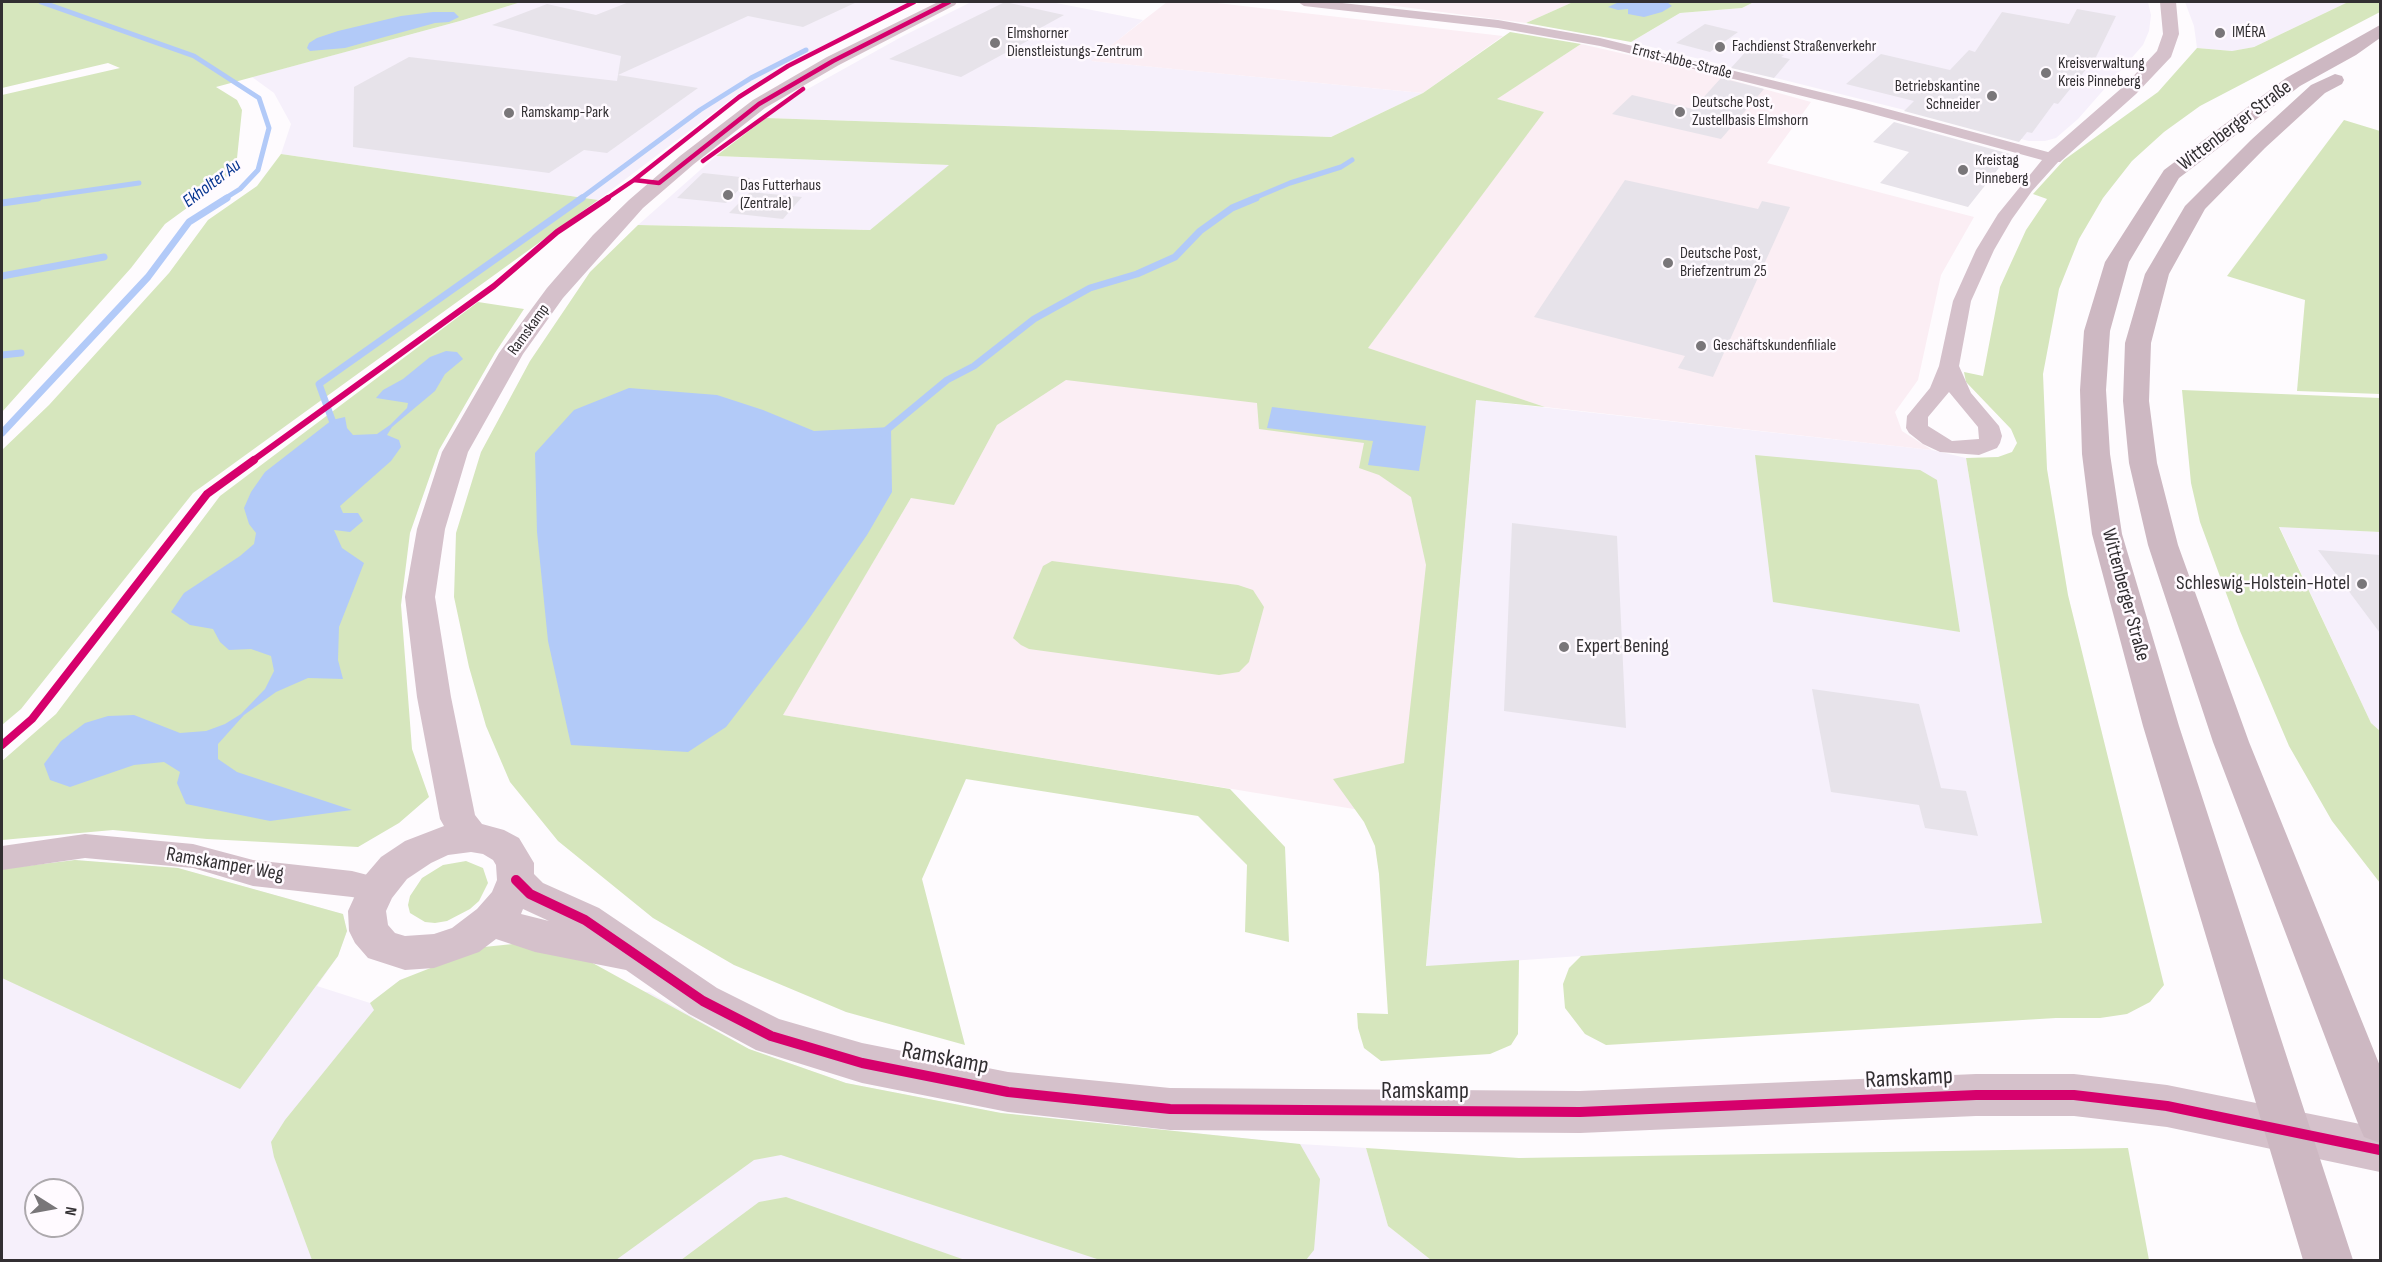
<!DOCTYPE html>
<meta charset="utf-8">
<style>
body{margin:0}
#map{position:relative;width:2382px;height:1262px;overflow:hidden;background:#fefbfe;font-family:"Sofia Sans Condensed",sans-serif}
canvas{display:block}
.frame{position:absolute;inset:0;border:3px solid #322f32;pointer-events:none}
.north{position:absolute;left:24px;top:1178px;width:60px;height:60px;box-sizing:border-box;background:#fffaff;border:2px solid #ada9ad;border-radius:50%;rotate:101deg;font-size:16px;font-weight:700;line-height:24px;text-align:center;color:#322f32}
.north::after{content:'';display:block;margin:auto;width:21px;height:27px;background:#797679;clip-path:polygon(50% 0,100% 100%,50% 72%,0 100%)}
</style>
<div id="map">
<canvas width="2382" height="1262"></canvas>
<div class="frame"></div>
<div class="north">N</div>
</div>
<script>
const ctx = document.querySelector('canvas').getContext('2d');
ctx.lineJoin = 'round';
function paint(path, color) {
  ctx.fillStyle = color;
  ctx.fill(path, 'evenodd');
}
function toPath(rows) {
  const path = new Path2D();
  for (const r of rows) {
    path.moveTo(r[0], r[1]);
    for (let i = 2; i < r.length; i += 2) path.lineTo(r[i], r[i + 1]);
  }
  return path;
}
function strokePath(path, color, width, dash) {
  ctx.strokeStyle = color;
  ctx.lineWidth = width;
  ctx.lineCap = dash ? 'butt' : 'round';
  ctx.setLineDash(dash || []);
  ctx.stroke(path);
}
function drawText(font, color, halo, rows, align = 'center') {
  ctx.font = font + ' "Sofia Sans Condensed",sans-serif';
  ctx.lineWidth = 5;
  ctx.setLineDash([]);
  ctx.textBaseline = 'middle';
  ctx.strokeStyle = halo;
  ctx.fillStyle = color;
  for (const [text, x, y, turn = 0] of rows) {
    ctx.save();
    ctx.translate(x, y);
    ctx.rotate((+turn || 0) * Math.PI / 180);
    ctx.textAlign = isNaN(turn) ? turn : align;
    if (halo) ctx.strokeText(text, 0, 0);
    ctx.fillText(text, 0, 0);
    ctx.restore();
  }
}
paint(toPath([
 [521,2,909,2,820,47,742,91,598,200,281,154,291,124,274,93,252,77,460,21],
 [971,2,1051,2,1143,20,1092,61,1423,93,1331,137,766,118,804,91,903,36],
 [1754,2,2148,2,2151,15,2149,31,2143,45,2078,119,2056,138,2045,141,2029,141,1631,42,1680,13,1742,8],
 [2185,2,2348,2,2254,47,2232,51,2197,48,2194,26],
 [716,156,950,165,870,230,638,225],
 [1476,400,1932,450,1966,458,2043,923,1426,967],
 [2279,526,2380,532,2380,731,2371,723],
 [75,860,178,868,343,914,347,931,338,956,317,986,370,1003,400,980,649,992,749,1049,846,1083,1001,1113,1300,1144,1366,1148,1388,1226,1431,1260,2,1260,2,869],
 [36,1190,72,1190,72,1226,36,1226]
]), '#f6f0fb');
paint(toPath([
 [1167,2,1217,3,1503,36,1423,93,1091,61],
 [1365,2,1573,2,1526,23],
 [1581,44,1699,71,1811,102,1767,163,1974,217,1941,275,1918,380,1895,412,1902,431,1932,450,1545,407,1367,349,1543,112,1496,99],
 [1040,350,1476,400,1439,823,782,715,911,498]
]), '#fbeef4');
paint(toPath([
 [2,2,521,2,460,21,216,87,237,100,242,110,236,168,213,189,165,224,131,268,2,412,2,95,120,68,108,63,2,88],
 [1573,2,1754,2,1742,8,1680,13,1631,42,1526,23],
 [2348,2,2380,2,2380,12,2200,106,2164,132,2132,161,2103,198,2079,239,2059,289,2043,374,2047,469,2068,595,2164,985,2150,1002,2127,1014,2100,1018,2056,1018,1606,1045,1585,1034,1565,1008,1563,984,1569,968,1581,956,2042,923,1966,458,1998,457,2012,452,2017,443,2011,429,1966,382,1964,372,1983,376,2000,287,2026,230,2047,199,2033,194,2064,160,2158,92,2197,48,2232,51,2254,47],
 [1510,32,1581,44,1497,99,1544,112,1368,348,1545,407,1476,400,1426,966,1519,960,1518,1034,1511,1045,1490,1054,1381,1061,1364,1048,1358,1028,1357,1013,1388,1014,1379,874,1375,846,1364,822,1333,779,1404,763,1426,565,1411,497,1379,475,1359,468,1364,443,1259,429,1257,403,1066,380,997,425,954,505,911,498,783,715,1230,789,1285,847,1289,942,1245,932,1247,865,1198,816,966,779,922,879,965,1045,846,1012,734,965,653,918,558,841,510,782,486,726,469,667,454,597,456,533,481,452,530,361,590,272,638,225,870,230,949,165,716,156,766,118,1331,137,1423,93],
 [2344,120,2380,131,2380,394,2297,391,2305,300,2227,276],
 [281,154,598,200,193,493,21,709,2,725,2,450,49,405,169,273,208,220,257,186],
 [478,302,524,309,495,353,439,450,410,533,401,605,412,749,429,797,399,823,358,847,207,839,113,830,2,840,2,761,56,714,220,496],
 [2182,390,2380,398,2380,532,2279,527,2371,723,2380,731,2380,883,2332,821,2289,746,2240,631,2200,522,2191,483],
 [1755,455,1920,470,1937,480,1960,632,1773,602],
 [1052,561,1238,585,1253,590,1264,607,1249,662,1239,672,1219,675,1029,649,1021,645,1013,638,1043,566],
 [75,860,178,868,343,914,347,931,338,956,240,1089,2,978,2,869],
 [466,861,483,868,488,883,479,901,470,909,447,921,435,923,425,922,410,913,408,905,410,896,422,878,443,865],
 [513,944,589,961,749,1049,846,1083,1001,1113,1300,1144,1320,1179,1314,1250,1306,1260,1100,1260,781,1155,754,1160,616,1260,312,1260,274,1157,271,1142,285,1120,374,1010,370,1003,400,980,484,947],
 [2128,1148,2149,1260,1431,1260,1388,1226,1366,1148,1519,1158],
 [786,1197,965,1260,681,1260,759,1202]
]), '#d6e6bd');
paint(toPath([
 [1619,2,1667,2,1672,6,1662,12,1644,17,1628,14,1628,9,1618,10,1608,7],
 [433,12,454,12,459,17,449,22,435,23,345,48,310,51,307,48,309,43,317,38,338,31,401,16],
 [446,351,457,352,463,359,445,374,435,391,392,427,387,435,399,440,401,447,391,461,340,506,343,513,358,513,363,521,350,532,334,530,342,548,364,563,339,627,338,660,343,679,308,678,276,692,244,715,218,744,218,759,237,772,352,810,270,821,186,804,177,783,180,772,164,762,134,765,70,787,50,780,44,764,61,741,85,723,108,716,134,715,180,733,206,731,225,724,241,714,265,689,274,671,271,656,251,649,229,650,220,642,213,629,190,625,171,612,184,593,240,556,254,544,256,533,249,524,244,508,251,492,265,472,332,420,345,417,347,428,353,435,377,434,390,425,407,408,408,403,376,398,383,390,403,379,430,357],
 [629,388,717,395,763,410,814,431,891,427,892,492,867,535,806,623,726,727,688,752,571,745,548,641,537,532,535,453,574,410],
 [1272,407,1426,426,1419,471,1368,465,1373,441,1267,428]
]), '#b2caf8');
strokePath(toPath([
 [41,2,194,56,259,98,269,128,258,170,240,189,224,199],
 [28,199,139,183],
 [580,199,700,110,751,78,806,50],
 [1252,199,1290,183,1341,167,1352,160]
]), '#b2caf8', 5);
strokePath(toPath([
 [2,203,38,198],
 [2,276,104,257],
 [2,355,21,353],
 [332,420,319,384,582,198],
 [2,433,148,277,189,222,227,198],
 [883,433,947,380,974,366,1034,319,1090,288,1137,274,1175,257,1200,231,1232,208,1256,198]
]), '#b2caf8', 7);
paint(toPath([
 [629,2,857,2,803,27,748,16,618,75,698,88,607,153,584,150,549,173,353,147,354,87,409,57,617,81,621,56,492,25,547,4,596,15],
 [1005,2,1064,15,1024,37,1031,39,961,77,889,59],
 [2077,9,2116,16,2096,57,2058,104,2054,103,2032,133,2027,132,2019,142,1904,111,1914,101,1846,84,1881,54,1950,70,1969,50,1975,52,2002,12,2069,24],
 [1705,24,1738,32,1710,52,1676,43],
 [1750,47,1784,55,1781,57,1790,59,1774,78,1731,68],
 [1721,78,1764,89,1721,139,1612,114,1632,95,1693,109],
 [1894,122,2010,154,1968,207,1880,183,1909,152,1873,142],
 [703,173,750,178,726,203,677,198],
 [1625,180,1758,209,1762,201,1790,207,1713,377,1678,368,1685,356,1534,317],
 [750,192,802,197,783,219,729,213],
 [1512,523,1617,536,1626,728,1504,711],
 [2318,550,2380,555,2380,633],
 [1812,689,1919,704,1941,788,1966,791,1978,836,1925,828,1919,805,1831,792]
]), '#e7e3ea');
paint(toPath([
 [1298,2,1333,2,1498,20,1600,38,1865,103,2059,155,2061,158,2059,161,2032,191,2012,219,1994,250,1971,301,1959,366,1971,393,1999,426,2002,436,2000,443,1997,448,1979,455,1940,452,1923,444,1909,433,1906,428,1907,416,1930,388,1939,366,1953,301,1976,250,1998,214,2042,160,1855,109,1600,46,1498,28,1304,6,1298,2],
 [1949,392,1978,427,1979,439,1952,441,1928,426,1928,417,1949,392],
 [85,834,193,844,253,860,352,871,387,880,391,889,387,898,376,902,352,897,253,886,193,868,85,858,2,870,2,846,85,834]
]), '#d5c1cb');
paint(toPath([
 [938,2,957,2,955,5,839,65,765,108,694,164,643,208,563,298,523,354,468,452,445,529,435,597,451,697,475,815,482,824,504,830,519,838,534,863,534,874,543,883,599,908,717,988,779,1019,862,1043,1008,1072,1170,1088,1580,1091,1976,1074,2074,1074,2167,1085,2380,1128,2380,1172,2167,1127,2074,1116,1976,1116,1580,1133,1170,1130,1008,1112,862,1083,756,1050,689,1014,626,970,535,952,496,939,479,952,434,968,405,970,368,958,355,943,349,931,348,911,363,878,381,857,405,841,444,826,440,819,417,697,405,597,417,529,442,452,499,353,547,288,593,235,629,200,680,156,753,100,827,57,938,2],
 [471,852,483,854,493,860,496,865,497,880,492,892,477,909,452,928,434,934,405,936,395,933,388,925,386,911,392,898,407,879,431,863,448,855,471,852],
 [523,909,549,921,521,914,523,909],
 [2160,2,2176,2,2179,34,2171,57,2136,94,2060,162,2046,162,2043,158,2046,154,2124,86,2157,51,2163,34,2160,2]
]), '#d5c1cb');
paint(toPath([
 [2380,25,2380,38,2356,55,2300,86,2179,178,2129,262,2110,331,2106,390,2110,454,2122,534,2179,726,2353,1260,2303,1260,2143,726,2092,534,2082,454,2080,390,2084,331,2105,262,2164,170,2286,78,2380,25],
 [2335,74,2342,76,2344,80,2342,84,2325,93,2265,148,2205,209,2169,274,2151,343,2149,401,2157,463,2178,545,2249,742,2380,1066,2380,1143,2364,1137,2357,1121,2213,742,2148,545,2129,463,2123,401,2125,343,2145,274,2185,206,2251,140,2311,85,2335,74]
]), '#cdb8c2');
strokePath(toPath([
 [703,161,803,89],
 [634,180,659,183,759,104,833,61,949,2],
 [606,199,634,180,739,97,788,66,914,2]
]), '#d6006c', 4.5);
strokePath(toPath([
 [252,461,494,286,557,232,608,198]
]), '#d6006c', 6);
strokePath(toPath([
 [2,745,32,719,207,494,254,460]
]), '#d6006c', 8);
strokePath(toPath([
 [516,880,530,894,585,920,703,1001,771,1036,862,1063,1008,1092,1170,1109,1580,1112,1976,1095,2074,1095,2167,1106,2380,1150]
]), '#d6006c', 10);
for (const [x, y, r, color] of [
 [2220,33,6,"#797679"],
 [995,43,6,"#797679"],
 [1720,47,6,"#797679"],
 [2046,73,6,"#797679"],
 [1992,96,6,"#797679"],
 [1680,112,6,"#797679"],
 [509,113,6,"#797679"],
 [1963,170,6,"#797679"],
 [728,195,6,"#797679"],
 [1668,263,6,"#797679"],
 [1701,346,6,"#797679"],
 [2362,584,6,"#797679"],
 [1564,647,6,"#797679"]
]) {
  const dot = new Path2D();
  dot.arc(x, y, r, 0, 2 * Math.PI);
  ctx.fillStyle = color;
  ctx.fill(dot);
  strokePath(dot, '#fffaff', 2);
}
drawText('16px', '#322f32', '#fffaff', [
 ["IMÉRA",2232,33],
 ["Elmshorner",1007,34],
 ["Dienstleistungs-Zentrum",1007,52],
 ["Fachdienst Straßenverkehr",1732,47],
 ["Kreisverwaltung",2058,64],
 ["Kreis Pinneberg",2058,82],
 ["Betriebskantine",1980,87,"right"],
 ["Schneider",1980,105,"right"],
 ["Deutsche Post,",1692,103],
 ["Zustellbasis Elmshorn",1692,121],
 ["Ramskamp-Park",521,113],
 ["Kreistag",1975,161],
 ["Pinneberg",1975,179],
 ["Das Futterhaus",740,186],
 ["(Zentrale)",740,204],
 ["Deutsche Post,",1680,254],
 ["Briefzentrum 25",1680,272],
 ["Geschäftskundenfiliale",1713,346]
], 'left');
drawText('16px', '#322f32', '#fffaff', [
 ["Ernst-Abbe-Straße",1682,62,14],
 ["Ramskamp",529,330,-54]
]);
drawText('italic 18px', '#073690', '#fffaff', [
 ["Ekholter Au",212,184,-37]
]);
drawText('20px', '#322f32', '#fffaff', [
 ["Wittenberger Straße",2235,126,-37],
 ["Wittenberger Straße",2125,595,75],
 ["Ramskamper Weg",225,865,10]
]);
drawText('20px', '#322f32', '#fffaff', [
 ["Schleswig-Holstein-Hotel",2350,584],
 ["Expert Bening",1576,647,"left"]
], 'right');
drawText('24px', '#322f32', '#fffaff', [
 ["Ramskamp",945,1059,11],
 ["Ramskamp",1909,1079,-3],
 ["Ramskamp",1425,1092]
]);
</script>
